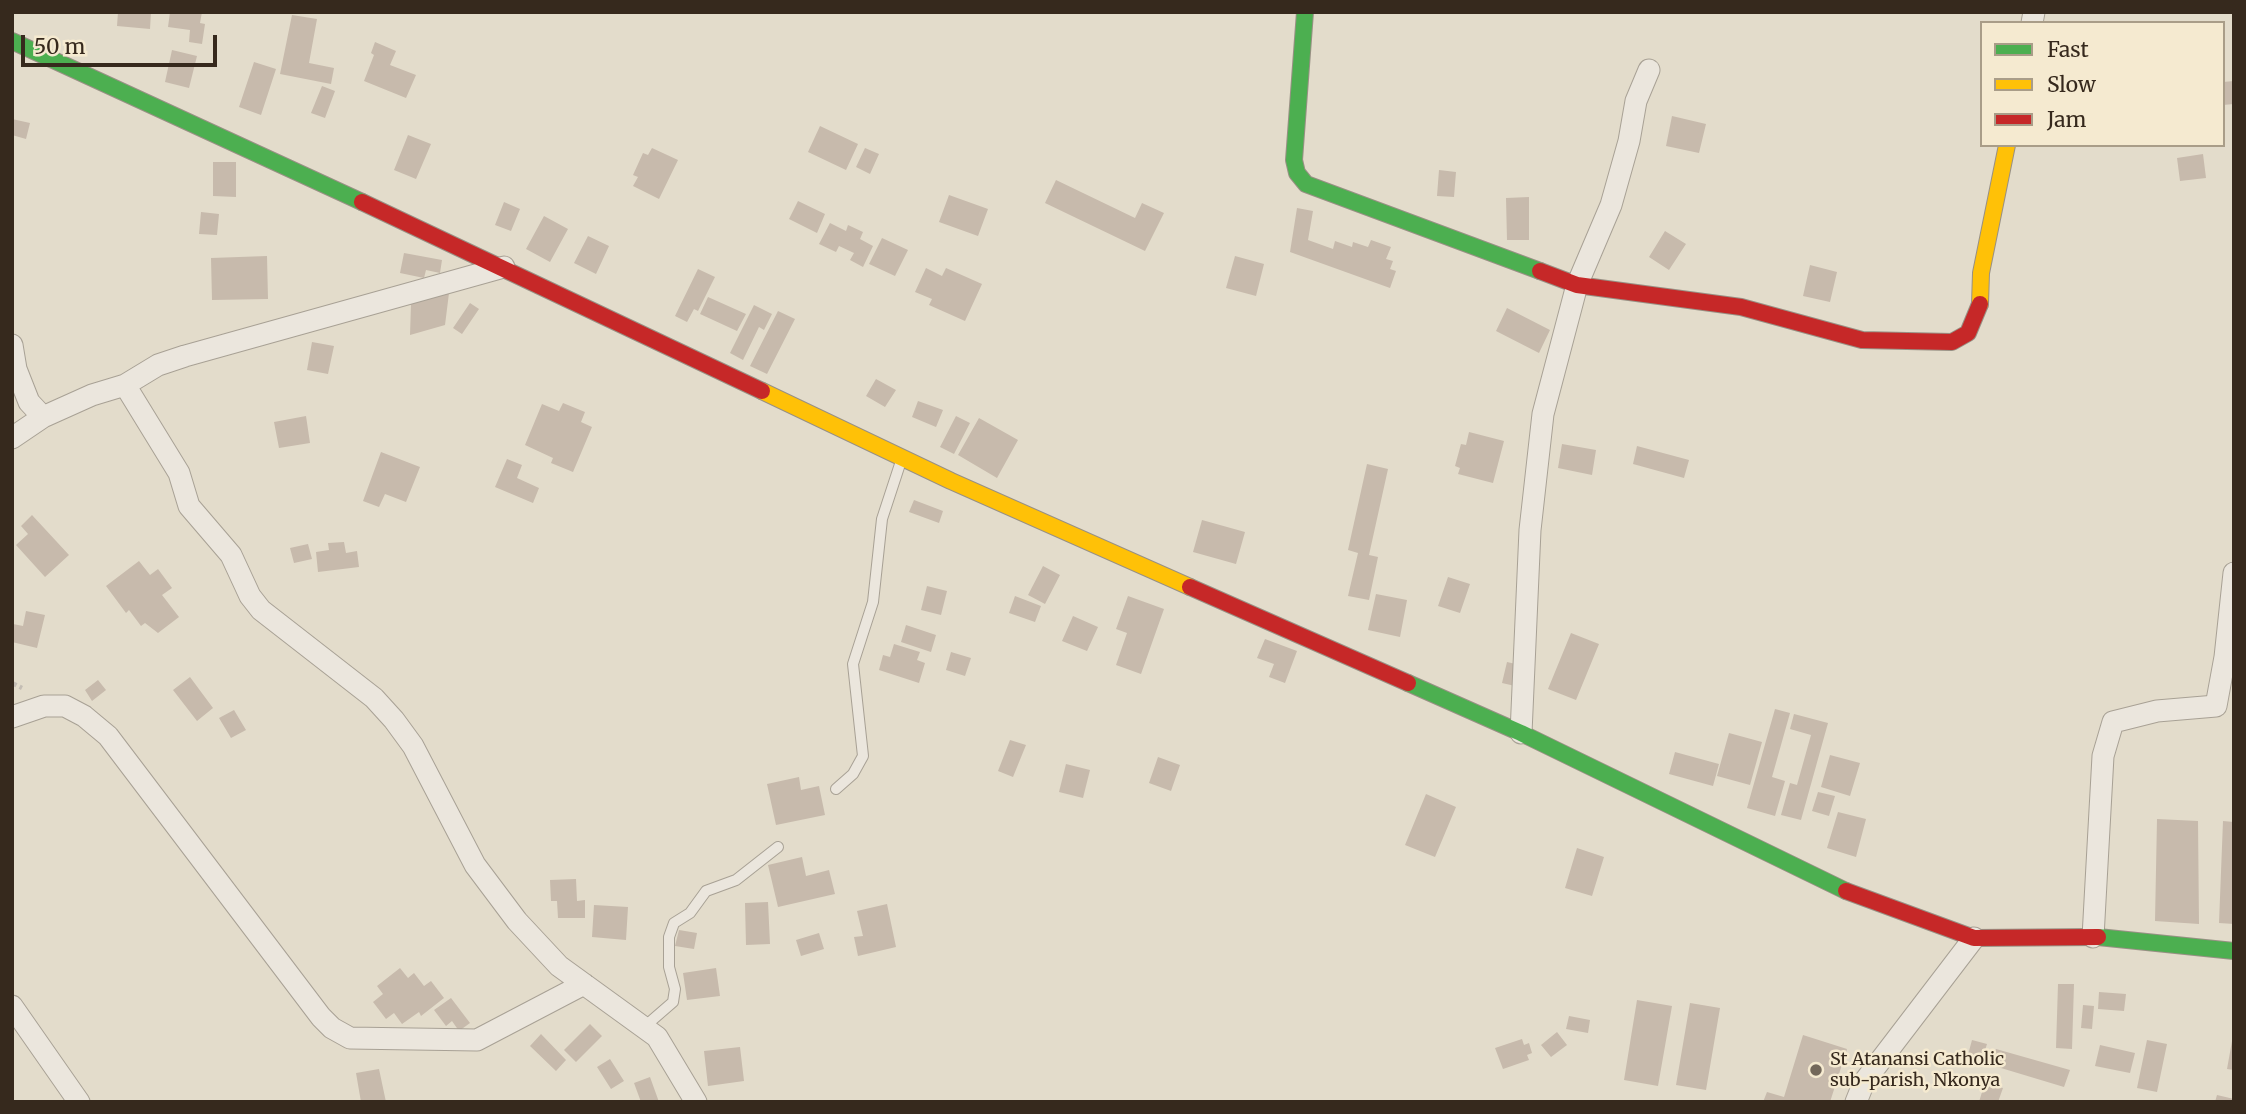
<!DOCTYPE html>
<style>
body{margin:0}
#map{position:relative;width:2246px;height:1114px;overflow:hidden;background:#e3dccb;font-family:Merriweather,serif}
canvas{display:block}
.frame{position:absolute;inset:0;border:14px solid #36291d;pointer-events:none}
.legend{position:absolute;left:1980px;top:21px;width:245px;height:126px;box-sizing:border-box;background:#f5ead0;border:2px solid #a99d88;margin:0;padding:9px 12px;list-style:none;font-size:21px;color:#36291d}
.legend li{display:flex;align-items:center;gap:14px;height:35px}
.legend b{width:35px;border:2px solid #a99d88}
.scale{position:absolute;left:21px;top:35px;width:196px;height:32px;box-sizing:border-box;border:4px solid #36291d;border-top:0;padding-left:9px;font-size:21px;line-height:24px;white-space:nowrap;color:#36291d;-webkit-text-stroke:5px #f5ead0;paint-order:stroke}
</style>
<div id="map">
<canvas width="2246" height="1114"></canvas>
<div class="frame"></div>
<ul class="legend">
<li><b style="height:9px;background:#4caf50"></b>Fast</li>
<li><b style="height:9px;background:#ffc107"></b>Slow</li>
<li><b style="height:9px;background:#c62828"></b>Jam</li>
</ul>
<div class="scale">50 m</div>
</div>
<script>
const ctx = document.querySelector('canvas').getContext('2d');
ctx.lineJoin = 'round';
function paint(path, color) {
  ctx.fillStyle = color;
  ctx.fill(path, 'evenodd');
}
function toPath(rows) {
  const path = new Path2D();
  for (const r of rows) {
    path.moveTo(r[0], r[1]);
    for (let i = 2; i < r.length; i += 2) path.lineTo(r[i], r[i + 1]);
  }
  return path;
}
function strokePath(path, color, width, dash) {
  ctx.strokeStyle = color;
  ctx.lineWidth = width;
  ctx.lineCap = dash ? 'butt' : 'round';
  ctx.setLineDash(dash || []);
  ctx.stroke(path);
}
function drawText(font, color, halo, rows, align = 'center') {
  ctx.font = font + ' Merriweather,serif';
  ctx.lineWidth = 5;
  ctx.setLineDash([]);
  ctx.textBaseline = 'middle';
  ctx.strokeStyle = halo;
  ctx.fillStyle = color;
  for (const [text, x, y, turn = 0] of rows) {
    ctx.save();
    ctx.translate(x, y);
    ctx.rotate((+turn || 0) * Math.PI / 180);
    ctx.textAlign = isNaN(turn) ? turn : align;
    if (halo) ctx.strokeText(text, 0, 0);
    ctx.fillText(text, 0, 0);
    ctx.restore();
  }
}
paint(toPath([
 [118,12,151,12,150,29,117,26],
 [170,12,202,12,200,23,205,24,202,44,189,42,190,30,168,27],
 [292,15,317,19,309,63,334,68,331,84,280,74],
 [375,42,396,51,390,65,416,75,406,98,364,81,374,55,371,53],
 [172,50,197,56,189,88,165,82],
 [254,62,276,69,261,115,239,107],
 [2234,81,2234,104,2223,105,2223,82],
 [322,86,335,91,325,118,311,113],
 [1672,116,1706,124,1699,153,1666,146],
 [12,119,30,123,26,139,12,135],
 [820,126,858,144,846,170,808,152],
 [408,135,431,144,416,179,394,170],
 [652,148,678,160,659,199,633,186,638,177,633,175,643,153,648,155],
 [865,148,879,154,870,174,856,167],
 [2203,154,2206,178,2180,181,2177,158],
 [213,162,236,162,236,197,213,196],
 [1439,170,1456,172,1454,197,1437,196],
 [1056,180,1135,218,1142,203,1164,213,1145,251,1045,203],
 [949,195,988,209,978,236,939,222],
 [1529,197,1529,240,1507,240,1506,198],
 [798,201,825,214,817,233,789,219],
 [504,202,520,209,511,231,495,225],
 [1297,208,1313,211,1308,240,1333,249,1335,241,1352,247,1353,242,1368,247,1371,240,1391,247,1386,259,1393,261,1390,269,1396,271,1390,288,1290,252],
 [201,212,219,214,217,235,199,234],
 [544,216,568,229,550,262,526,249],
 [830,223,846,231,848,225,863,232,860,239,873,246,863,267,850,260,854,253,839,246,836,252,819,244],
 [1665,231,1686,244,1669,270,1649,257],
 [588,236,609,246,596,274,574,263],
 [882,238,908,250,895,276,869,264],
 [404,253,442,260,440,273,426,270,424,278,400,273],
 [267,256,268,299,212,300,211,258],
 [1235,256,1264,264,1256,296,1226,288],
 [1810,265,1837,272,1830,302,1803,296],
 [926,268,942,276,946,268,982,284,965,321,929,305,932,299,915,292],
 [698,269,715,277,698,311,694,309,687,322,675,316],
 [449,293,445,325,410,335,411,304],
 [708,297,746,314,737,331,700,314],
 [470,303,479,309,462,334,453,328],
 [754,305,772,314,764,330,759,327,743,360,730,353],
 [1507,308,1550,330,1539,353,1496,331],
 [778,311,795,319,767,374,750,366],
 [312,342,334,346,328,374,307,370],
 [876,379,896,390,885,407,866,396],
 [918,401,943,410,936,427,912,417],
 [563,403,585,412,581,422,592,427,573,472,551,463,553,458,525,445,542,404,559,411],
 [306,416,310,443,279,448,274,422],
 [956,416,970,423,954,454,940,447],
 [979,418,1018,440,997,478,958,455],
 [1469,432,1504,441,1493,483,1458,474,1460,468,1455,466,1461,444,1466,445],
 [1562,444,1596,450,1592,475,1558,468],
 [1637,446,1689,460,1684,478,1633,464],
 [381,452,420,467,406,502,385,494,379,507,363,501],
 [507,459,522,465,517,478,539,488,533,503,495,487],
 [1367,464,1388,469,1369,555,1378,557,1369,600,1348,596,1358,553,1348,550],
 [914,500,943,511,939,523,909,512],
 [32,515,69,555,45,577,16,545,28,534,21,526],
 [1202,520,1245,532,1236,564,1193,552],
 [344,542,346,553,357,551,359,567,318,572,316,552,329,550,328,543],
 [308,544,312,559,294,563,290,548],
 [139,561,150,575,158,569,172,588,162,595,179,617,158,633,145,623,141,626,129,610,126,613,106,586],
 [1043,566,1060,575,1045,604,1028,595],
 [1448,577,1470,584,1460,613,1438,606],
 [927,586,947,591,941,615,921,610],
 [1376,594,1407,600,1400,637,1368,630],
 [1015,596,1041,606,1035,622,1009,613],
 [1128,596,1164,609,1141,674,1116,665,1127,633,1116,629],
 [26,611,45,615,37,648,12,642,13,624,23,626],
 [1073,616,1098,627,1087,651,1062,641],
 [906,625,936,635,931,652,901,642],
 [1571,633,1599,644,1576,700,1548,689],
 [1265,639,1297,651,1285,683,1269,677,1274,664,1257,658],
 [894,644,920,652,917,660,925,663,919,683,879,670,883,655,890,657],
 [951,652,971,658,965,676,946,670],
 [1507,662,1520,665,1515,686,1502,683],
 [190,677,213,708,197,721,173,690],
 [98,680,106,690,92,701,85,690],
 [1775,709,1790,713,1772,777,1785,781,1775,816,1747,808],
 [234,710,246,730,231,738,219,718],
 [1794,714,1828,723,1801,820,1781,815,1790,783,1797,785,1811,735,1790,729],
 [1729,733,1762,742,1750,785,1717,776],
 [1010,740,1026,745,1013,777,998,771],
 [1675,752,1719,764,1713,786,1669,774],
 [1830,755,1860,763,1850,796,1821,787],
 [1158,757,1180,765,1171,791,1149,783],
 [1066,764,1090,770,1083,798,1059,792],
 [799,777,801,790,819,786,825,815,776,825,767,784],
 [1818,792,1835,796,1829,816,1812,811],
 [1426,794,1456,807,1435,857,1405,845],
 [1838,812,1866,819,1856,857,1827,848],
 [2157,819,2198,821,2199,924,2155,921],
 [2223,821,2234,822,2234,924,2219,923],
 [1577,848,1604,857,1592,896,1565,888],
 [802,857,806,876,829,870,835,894,778,907,768,865],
 [576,879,577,901,585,900,585,918,558,918,557,901,551,901,550,880],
 [768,902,770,944,746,945,745,903],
 [887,904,896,947,858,956,854,937,863,936,857,911],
 [594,905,628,907,626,940,592,937],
 [679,930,697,933,694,949,675,946],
 [819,933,824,949,801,956,796,940],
 [400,968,408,978,414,973,424,986,431,981,444,998,421,1016,419,1012,402,1024,394,1013,386,1019,373,1002,383,994,377,986],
 [716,968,720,996,687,1000,683,973],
 [2058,984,2074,984,2072,1049,2056,1048],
 [2099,992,2126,994,2124,1011,2098,1009],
 [451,998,470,1023,459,1031,452,1021,446,1026,434,1010],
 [1637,1000,1672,1006,1658,1086,1624,1080],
 [1690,1003,1720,1008,1706,1090,1676,1085],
 [2083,1005,2094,1006,2092,1029,2081,1028],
 [1569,1016,1590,1020,1588,1033,1566,1029],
 [590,1024,602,1036,576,1062,564,1050],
 [1557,1032,1567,1045,1551,1057,1541,1045],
 [541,1034,566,1060,556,1071,530,1046],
 [1803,1035,1847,1049,1830,1102,1763,1102,1767,1092,1784,1097],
 [1522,1039,1524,1045,1529,1043,1532,1053,1527,1055,1529,1060,1503,1069,1495,1048],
 [1972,1040,1987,1044,1980,1066,1966,1062],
 [2147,1040,2167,1044,2157,1092,2137,1088],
 [2232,1041,2234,1041,2234,1070,2227,1069],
 [2100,1045,2135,1053,2130,1073,2095,1066],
 [740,1047,744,1081,708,1086,704,1051],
 [1996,1049,2070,1070,2064,1087,1991,1065],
 [610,1059,624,1081,611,1089,597,1067],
 [379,1069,386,1102,361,1102,356,1073],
 [650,1077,659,1102,641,1102,634,1083],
 [1985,1082,2003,1088,1998,1102,1979,1102],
 [2217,1095,2234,1099,2234,1102,2215,1102]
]), '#c7baac');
const lane = toPath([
 [836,789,853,774,863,756,853,664,873,602,882,519,901,461],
 [643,1028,673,1002,675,989,669,967,669,937,674,923,690,913,706,891,736,880,778,847]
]);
const street = toPath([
 [2032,23,2034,12],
 [12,345,16,369,29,402,43,417],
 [125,385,179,473,189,506,231,555,250,596,261,610,374,698,394,720,413,746,475,865,517,921,559,966,657,1037,696,1102],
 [12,438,43,417,92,395,125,385,158,365,185,356,504,267],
 [12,717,44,706,65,706,84,716,108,736,321,1017,332,1028,350,1038,477,1040,584,984],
 [1521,733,1530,530,1543,414,1577,285,1611,205,1629,141,1636,101,1649,70],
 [2093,937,2103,756,2113,722,2157,711,2216,706,2225,657,2234,573],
 [12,1006,79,1102],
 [1856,1102,1864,1082,1974,938]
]);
const fast = toPath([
 [1305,12,1294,160,1297,173,1306,184,1540,271],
 [12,41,362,202],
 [1408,683,1521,733,1846,891],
 [2098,937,2234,951]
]);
const slow = toPath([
 [1980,304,1981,273,2007,145],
 [762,391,951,481,1190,587]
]);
const jam = toPath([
 [362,202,762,391],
 [1540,271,1577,285,1741,307,1862,340,1952,342,1968,333,1980,304],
 [1190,587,1408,683],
 [1846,891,1974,938,2098,937]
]);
strokePath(lane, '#a8a195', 12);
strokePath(street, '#a8a195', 23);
strokePath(fast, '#989084', 18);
strokePath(slow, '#989084', 18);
strokePath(jam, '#989084', 18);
strokePath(toPath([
 [12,683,22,688]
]), '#c4bdb4', 4.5, [5, 3.5]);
strokePath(lane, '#ebe6dd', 10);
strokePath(street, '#ebe6dd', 21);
strokePath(fast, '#4caf50', 16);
strokePath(slow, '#ffc107', 16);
strokePath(jam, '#c62828', 16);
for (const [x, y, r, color] of [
 [1816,1070,7,"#73685a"]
]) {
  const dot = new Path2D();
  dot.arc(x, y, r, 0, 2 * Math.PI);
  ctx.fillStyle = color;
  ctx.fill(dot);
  strokePath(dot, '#f5ead0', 2.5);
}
drawText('18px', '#36291d', '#f5ead0', [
 ["St Atanansi Catholic",1830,1060],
 ["sub-parish, Nkonya",1830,1081]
], 'left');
</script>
